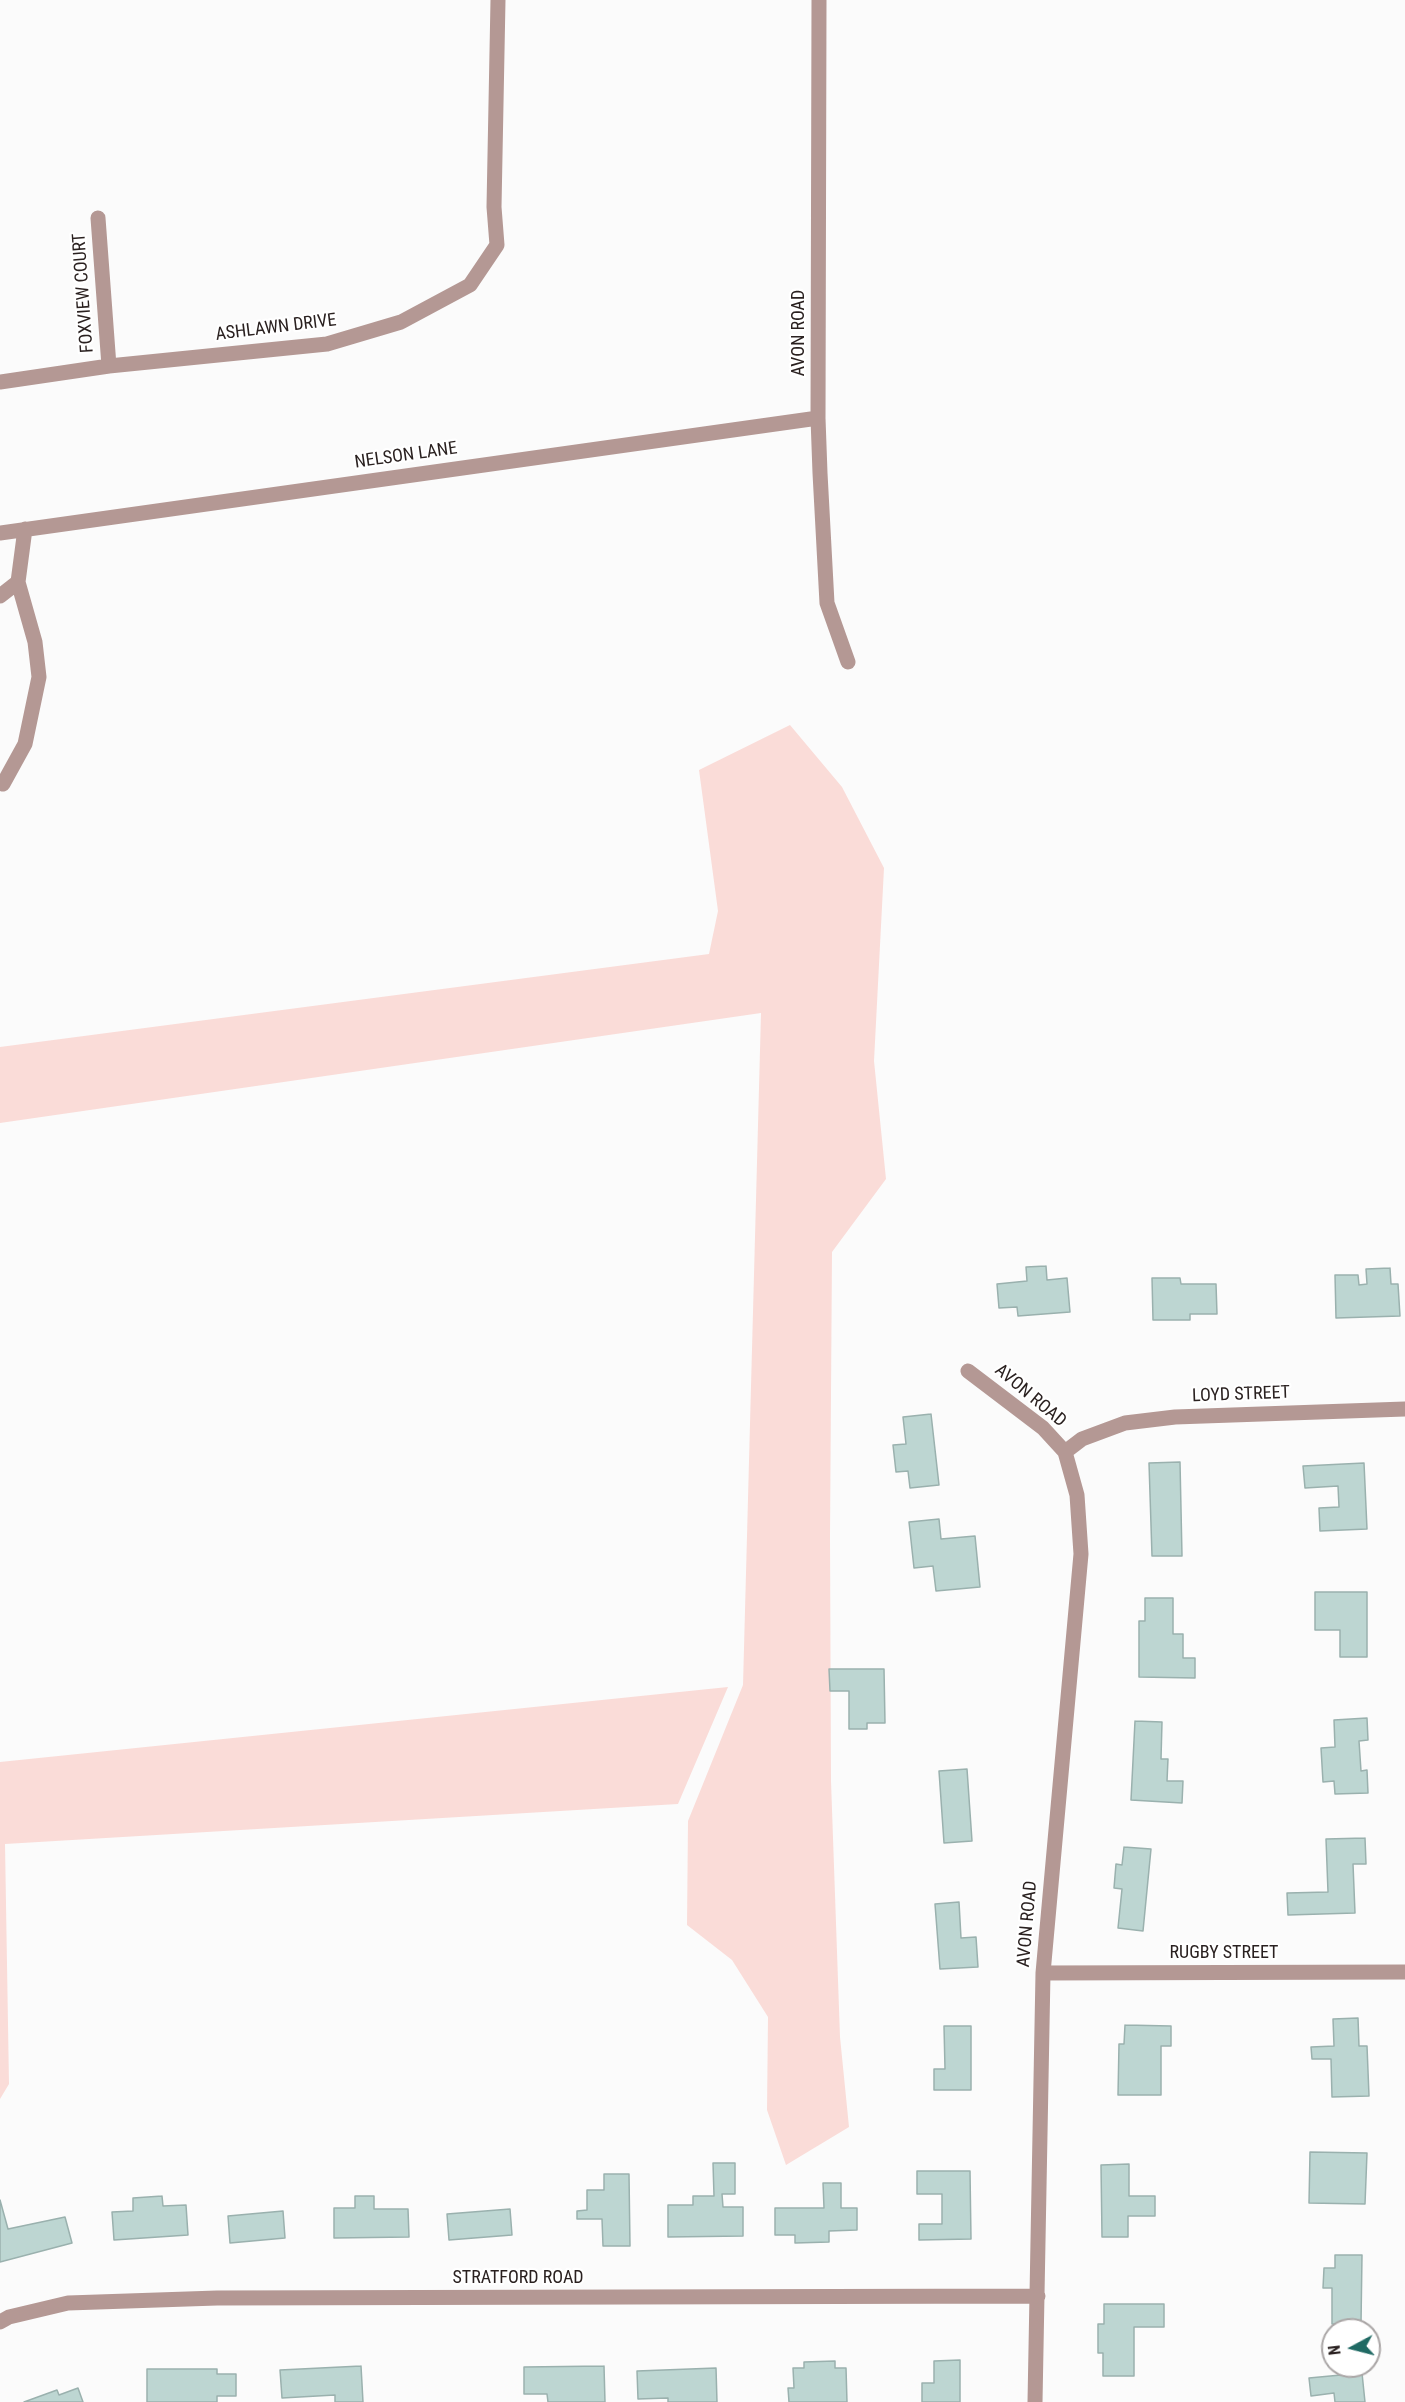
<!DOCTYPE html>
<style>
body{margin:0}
#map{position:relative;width:1405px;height:2402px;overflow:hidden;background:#fbfbfb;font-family:"Roboto Condensed",sans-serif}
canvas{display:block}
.north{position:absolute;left:1321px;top:2318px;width:60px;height:60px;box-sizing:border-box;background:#fff;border:2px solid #aaa6a6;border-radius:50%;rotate:263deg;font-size:16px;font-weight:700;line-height:24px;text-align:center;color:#2a2120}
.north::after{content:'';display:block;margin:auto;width:21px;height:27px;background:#206a64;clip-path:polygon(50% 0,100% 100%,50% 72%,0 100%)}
</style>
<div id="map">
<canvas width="1405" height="2402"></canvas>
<div class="north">N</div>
</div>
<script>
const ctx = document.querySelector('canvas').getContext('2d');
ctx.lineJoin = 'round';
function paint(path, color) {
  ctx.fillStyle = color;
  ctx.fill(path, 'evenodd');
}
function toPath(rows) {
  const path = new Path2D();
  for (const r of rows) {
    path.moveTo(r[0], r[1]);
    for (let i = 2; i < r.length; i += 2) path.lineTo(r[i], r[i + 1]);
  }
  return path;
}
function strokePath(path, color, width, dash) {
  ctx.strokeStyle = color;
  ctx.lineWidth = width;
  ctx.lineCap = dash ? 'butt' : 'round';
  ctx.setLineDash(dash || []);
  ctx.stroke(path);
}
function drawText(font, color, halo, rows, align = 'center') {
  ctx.font = font + ' "Roboto Condensed",sans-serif';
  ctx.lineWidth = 4.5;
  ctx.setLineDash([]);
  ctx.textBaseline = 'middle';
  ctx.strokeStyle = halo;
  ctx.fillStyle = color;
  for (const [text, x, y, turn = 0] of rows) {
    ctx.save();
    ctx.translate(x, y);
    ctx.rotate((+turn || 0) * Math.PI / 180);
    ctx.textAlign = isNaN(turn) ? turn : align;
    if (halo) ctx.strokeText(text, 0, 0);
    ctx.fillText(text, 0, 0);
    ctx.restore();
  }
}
paint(toPath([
 [790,725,842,787,884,868,874,1061,886,1179,832,1252,830,1536,831,1781,840,2037,849,2127,786,2165,767,2110,768,2017,732,1960,687,1925,688,1821,743,1685,761,1013,0,1123,0,1047,709,954,718,911,699,770],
 [728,1687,678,1804,5,1844,9,2084,0,2099,0,1762]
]), '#fadcd8');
const building = toPath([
 [1046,1266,1047,1280,1067,1278,1070,1312,1018,1316,1017,1307,999,1308,997,1284,1027,1281,1026,1267,1046,1266],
 [1390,1268,1391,1284,1398,1284,1400,1316,1336,1318,1335,1275,1358,1275,1359,1285,1367,1284,1366,1269,1390,1268],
 [1152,1278,1180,1278,1181,1284,1216,1284,1217,1314,1190,1314,1190,1320,1153,1320,1152,1278],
 [931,1414,939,1485,910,1488,908,1471,896,1472,893,1445,906,1444,903,1417,931,1414],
 [1180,1462,1182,1556,1152,1556,1149,1463,1180,1462],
 [1364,1463,1367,1529,1320,1531,1319,1508,1339,1507,1338,1486,1305,1488,1303,1466,1364,1463],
 [939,1519,941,1539,975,1536,980,1587,936,1591,933,1566,914,1568,909,1522,939,1519],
 [1315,1592,1367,1592,1367,1657,1340,1657,1340,1630,1315,1630,1315,1592],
 [1145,1598,1173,1598,1173,1634,1183,1634,1183,1658,1195,1658,1195,1678,1139,1677,1139,1621,1145,1621,1145,1598],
 [829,1669,884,1669,885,1723,867,1723,867,1729,849,1729,849,1691,830,1691,829,1669],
 [1367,1718,1368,1740,1359,1741,1361,1771,1367,1770,1368,1793,1335,1794,1334,1781,1323,1782,1321,1748,1335,1747,1334,1720,1367,1718],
 [1135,1721,1162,1722,1161,1759,1168,1759,1167,1781,1183,1781,1182,1803,1131,1800,1135,1721],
 [967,1769,972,1841,944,1843,939,1771,967,1769],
 [1365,1838,1366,1864,1353,1864,1355,1913,1288,1915,1287,1893,1328,1892,1326,1839,1365,1838],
 [1124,1847,1151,1849,1143,1931,1118,1928,1122,1889,1114,1888,1116,1864,1122,1865,1124,1847],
 [959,1902,961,1938,976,1937,978,1967,940,1969,935,1904,959,1902],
 [1358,2018,1359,2046,1367,2046,1369,2096,1332,2097,1331,2059,1312,2059,1311,2047,1334,2046,1333,2019,1358,2018],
 [1125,2025,1171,2026,1171,2046,1161,2046,1161,2095,1118,2095,1119,2044,1124,2044,1125,2025],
 [944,2026,971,2026,971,2090,934,2090,934,2069,945,2069,944,2026],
 [1310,2152,1367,2153,1365,2204,1309,2203,1310,2152],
 [713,2163,735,2163,735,2194,722,2194,723,2207,743,2207,743,2236,668,2237,668,2205,693,2205,693,2196,714,2196,713,2163],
 [1129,2164,1129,2196,1155,2196,1155,2216,1128,2216,1128,2237,1102,2237,1101,2165,1129,2164],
 [917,2171,970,2171,971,2239,919,2240,919,2224,942,2224,942,2194,917,2194,917,2171],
 [604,2174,629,2174,630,2246,603,2246,602,2219,577,2219,577,2211,587,2210,587,2190,604,2190,604,2174],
 [823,2183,841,2183,841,2208,857,2208,857,2230,829,2231,829,2242,795,2243,795,2235,775,2235,775,2208,824,2208,823,2183],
 [162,2196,163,2206,186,2205,188,2235,114,2240,112,2212,133,2211,133,2198,162,2196],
 [355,2196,374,2196,374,2209,408,2209,409,2237,334,2238,334,2208,355,2208,355,2196],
 [0,2200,8,2229,65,2217,72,2243,0,2262,0,2200],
 [510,2209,512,2235,449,2240,447,2214,510,2209],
 [283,2211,285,2238,230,2243,228,2216,283,2211],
 [1335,2255,1362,2255,1361,2324,1332,2324,1332,2288,1323,2288,1324,2268,1335,2268,1335,2255],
 [1104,2304,1164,2304,1164,2327,1134,2327,1134,2376,1103,2376,1103,2353,1098,2353,1098,2324,1104,2324,1104,2304],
 [960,2360,960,2402,922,2402,922,2383,934,2383,934,2361,960,2360],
 [835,2361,835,2368,846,2368,847,2402,789,2402,788,2388,794,2388,793,2368,804,2368,804,2362,835,2361],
 [361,2366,363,2402,335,2402,335,2395,282,2398,280,2370,361,2366],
 [604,2366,605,2402,548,2402,547,2394,524,2394,524,2367,604,2366],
 [716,2368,717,2402,668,2402,668,2398,638,2399,637,2371,716,2368],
 [147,2369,217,2369,217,2374,236,2374,236,2396,217,2396,217,2402,147,2402,147,2369],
 [1362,2373,1365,2402,1335,2402,1334,2393,1311,2396,1309,2378,1362,2373],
 [78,2388,83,2402,24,2402,57,2390,59,2395,78,2388]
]);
paint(building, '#bdd6d2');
strokePath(building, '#9ab1ae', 1.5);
strokePath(toPath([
 [819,0,818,418,820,473,827,603,848,662],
 [98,218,109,366],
 [0,382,109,366,327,344,401,322,470,285,497,245,494,207,498,0],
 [0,533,818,418],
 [0,596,18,582],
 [3,784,25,744,39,677,35,642,18,582,25,529],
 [968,1371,1043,1428,1065,1452],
 [1043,1973,1405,1972],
 [0,2322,9,2317,68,2303,217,2298,1038,2296],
 [1035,2402,1043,1973,1081,1554,1077,1495,1065,1452,1082,1439,1125,1423,1175,1417,1405,1409]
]), '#b49894', 15);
drawText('18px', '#2a2120', '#fff', [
 ["FOXVIEW COURT",84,293,-94],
 ["ASHLAWN DRIVE",276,328,-7],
 ["AVON ROAD",799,333,-90],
 ["NELSON LANE",406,456,-8],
 ["LOYD STREET",1241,1395,-2],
 ["AVON ROAD",1030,1396,40],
 ["AVON ROAD",1028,1924,-85],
 ["RUGBY STREET",1224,1953],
 ["STRATFORD ROAD",518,2278]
]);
</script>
